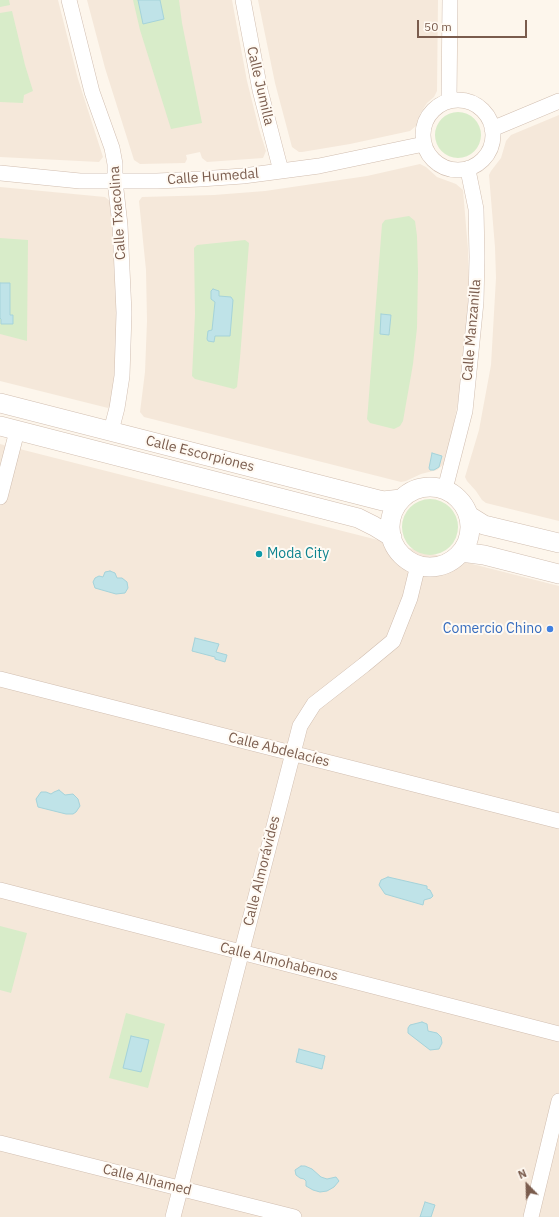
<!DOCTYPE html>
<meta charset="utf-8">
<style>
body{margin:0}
#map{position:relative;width:559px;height:1217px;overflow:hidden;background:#fdf6ec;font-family:"IBM Plex Sans",sans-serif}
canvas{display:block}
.north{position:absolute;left:507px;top:1165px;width:40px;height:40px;-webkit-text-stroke:3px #fffaf3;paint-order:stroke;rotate:337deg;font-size:11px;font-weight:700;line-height:16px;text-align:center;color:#7a5c4d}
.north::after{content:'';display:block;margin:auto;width:14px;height:18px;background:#7a5c4d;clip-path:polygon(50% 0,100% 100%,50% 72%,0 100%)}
.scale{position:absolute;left:417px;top:20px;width:110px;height:18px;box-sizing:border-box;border:2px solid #7a5c4d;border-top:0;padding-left:5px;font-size:12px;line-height:14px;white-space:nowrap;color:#7a5c4d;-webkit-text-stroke:3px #fffaf3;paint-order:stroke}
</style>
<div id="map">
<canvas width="559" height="1217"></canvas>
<div class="north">N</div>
<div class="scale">50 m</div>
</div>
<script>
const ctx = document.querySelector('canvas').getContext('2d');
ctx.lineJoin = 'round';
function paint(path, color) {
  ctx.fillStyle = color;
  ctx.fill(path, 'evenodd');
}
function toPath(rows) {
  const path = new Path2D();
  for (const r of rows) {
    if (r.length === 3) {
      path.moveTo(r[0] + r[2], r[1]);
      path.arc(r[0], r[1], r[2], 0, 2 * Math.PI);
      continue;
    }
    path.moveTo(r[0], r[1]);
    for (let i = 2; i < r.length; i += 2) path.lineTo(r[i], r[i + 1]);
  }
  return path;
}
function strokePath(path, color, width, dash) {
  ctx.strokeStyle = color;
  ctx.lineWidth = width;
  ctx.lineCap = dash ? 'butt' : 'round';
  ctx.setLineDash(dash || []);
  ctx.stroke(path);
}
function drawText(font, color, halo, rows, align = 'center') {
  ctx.font = font + ' "IBM Plex Sans",sans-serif';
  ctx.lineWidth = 4;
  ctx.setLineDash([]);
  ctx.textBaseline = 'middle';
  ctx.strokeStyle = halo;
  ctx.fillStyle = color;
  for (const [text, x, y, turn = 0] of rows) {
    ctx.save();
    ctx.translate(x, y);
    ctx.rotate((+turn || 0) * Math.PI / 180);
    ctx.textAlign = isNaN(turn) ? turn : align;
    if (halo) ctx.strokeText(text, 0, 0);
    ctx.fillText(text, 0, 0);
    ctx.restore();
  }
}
paint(toPath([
 [0,0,58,0,78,79,103,157,99,162,0,157],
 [87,0,232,0,247,81,259,129,266,151,263,158,207,162,202,158,200,152,186,155,187,159,185,163,140,164,134,160,105,68],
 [258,0,438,0,437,91,434,97,427,103,420,114,416,126,410,131,350,144,302,152,299,152,292,147,275,83],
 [559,115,559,521,486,503,482,500,476,491,467,481,465,477,479,430,491,365,496,278,495,247,489,175,491,171,501,158,506,141,511,135],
 [420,164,426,167,437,177,456,184,463,190,465,214,468,249,469,300,466,337,461,386,451,438,444,464,437,470,421,474,406,481,401,482,144,417,140,412,145,372,147,321,146,270,139,201,142,197,214,195,265,191,367,176],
 [0,187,105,197,110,201,117,272,116,370,112,404,108,408,0,381],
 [0,444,559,586,559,1217,0,1217]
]), '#f5e8da');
paint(toPath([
 [0,0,9,0,10,5,0,7],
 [133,0,179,0,182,23,202,123,171,129,140,30],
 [12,11,25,65,33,91,24,95,23,103,0,102,0,13],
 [458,135,23],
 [409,216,415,221,417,236,418,272,417,328,413,364,403,421,400,426,394,429,370,423,367,419,368,408,382,224,385,220],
 [0,238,28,240,27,341,0,334],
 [245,240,249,243,240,358,237,387,234,389,195,379,192,376,195,314,194,248,197,245],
 [430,527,28],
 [0,926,27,933,11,993,0,990],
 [126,1013,165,1024,148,1088,109,1078]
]), '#d8ecc9');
const water = toPath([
 [138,0,160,0,164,19,143,24,138,0],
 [0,283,10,283,10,315,13,315,13,324,1,324,1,319,0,318,0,283],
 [213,289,219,291,219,296,231,297,233,300,230,336,215,336,214,342,208,341,207,339,208,331,212,330,215,302,211,299,211,291,213,289],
 [381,314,391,315,389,335,380,334,381,314],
 [432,453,442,456,439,467,434,470,430,470,429,468,432,453],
 [110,571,115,573,117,578,122,578,127,582,128,588,125,593,116,594,95,588,93,582,95,578,99,576,103,577,105,572,110,571],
 [195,638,219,644,216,652,227,655,225,662,215,659,215,657,192,651,195,638],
 [59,790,65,795,73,794,78,799,80,806,76,812,73,814,66,814,38,807,36,799,41,792,46,792,51,794,54,792,59,790],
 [388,877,427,886,427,889,430,890,433,896,431,898,424,900,423,905,385,894,379,885,381,880,388,877],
 [422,1022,427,1024,428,1031,437,1033,441,1037,442,1043,439,1049,430,1050,408,1033,408,1028,410,1025,422,1022],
 [131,1036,149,1040,141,1072,123,1068,131,1036],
 [299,1049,325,1056,322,1069,296,1062,299,1049],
 [301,1166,305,1166,312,1169,321,1177,327,1179,336,1177,339,1181,334,1187,327,1191,320,1192,313,1190,306,1186,306,1181,304,1179,300,1178,296,1175,295,1170,301,1166],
 [425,1202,435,1205,431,1217,420,1217,425,1202]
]);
paint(water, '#bfe3e8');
strokePath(water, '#a5d3da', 1);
const minor = toPath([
 [69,0,92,92,112,148,115,164,115,181,120,225,124,313,122,376,117,408,111,431],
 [243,0,260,90,281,171],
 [458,135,35],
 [449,101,450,0],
 [492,129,559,101],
 [0,173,80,181,157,181,200,179,243,176,319,166,424,144],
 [445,489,465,411,476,302,477,257,476,209,469,175,469,168],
 [0,497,17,431],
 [0,679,559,821],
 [0,890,559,1034],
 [0,1143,294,1217],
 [173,1217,300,726,314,704,364,665,393,641,410,598,418,565],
 [531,1217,559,1101]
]);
const tertiary = toPath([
 [0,403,383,501,401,499],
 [0,426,358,518,374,526,392,537],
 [430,527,40],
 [468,515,484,525,559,543],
 [461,552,484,555,559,574]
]);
strokePath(minor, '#d1beb0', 16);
strokePath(tertiary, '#d1beb0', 20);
strokePath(minor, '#fff', 15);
strokePath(tertiary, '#fff', 19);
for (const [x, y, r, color] of [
 [259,554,4,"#0f9aa8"],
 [550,629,4,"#3f7fe0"]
]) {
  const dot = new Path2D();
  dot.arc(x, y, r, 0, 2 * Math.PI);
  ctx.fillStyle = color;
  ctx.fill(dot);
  strokePath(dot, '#fffaf3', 1.5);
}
drawText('14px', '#7a5c4d', '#fffaf3', [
 ["Calle Jumilla",260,86,77],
 ["Calle Humedal",213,177,-4],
 ["Calle Txacolina",118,213,-94],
 ["Calle Manzanilla",472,330,-85],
 ["Calle Escorpiones",200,454,14],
 ["Calle Abdelacíes",279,750,14],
 ["Calle Almorávides",262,871,-76],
 ["Calle Almohabenos",279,962,14],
 ["Calle Alhamed",147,1180,14]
]);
drawText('14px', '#0d838f', '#fffaf3', [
 ["Moda City",267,554]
], 'left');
drawText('14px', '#366cbe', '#fffaf3', [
 ["Comercio Chino",542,629]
], 'right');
</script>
